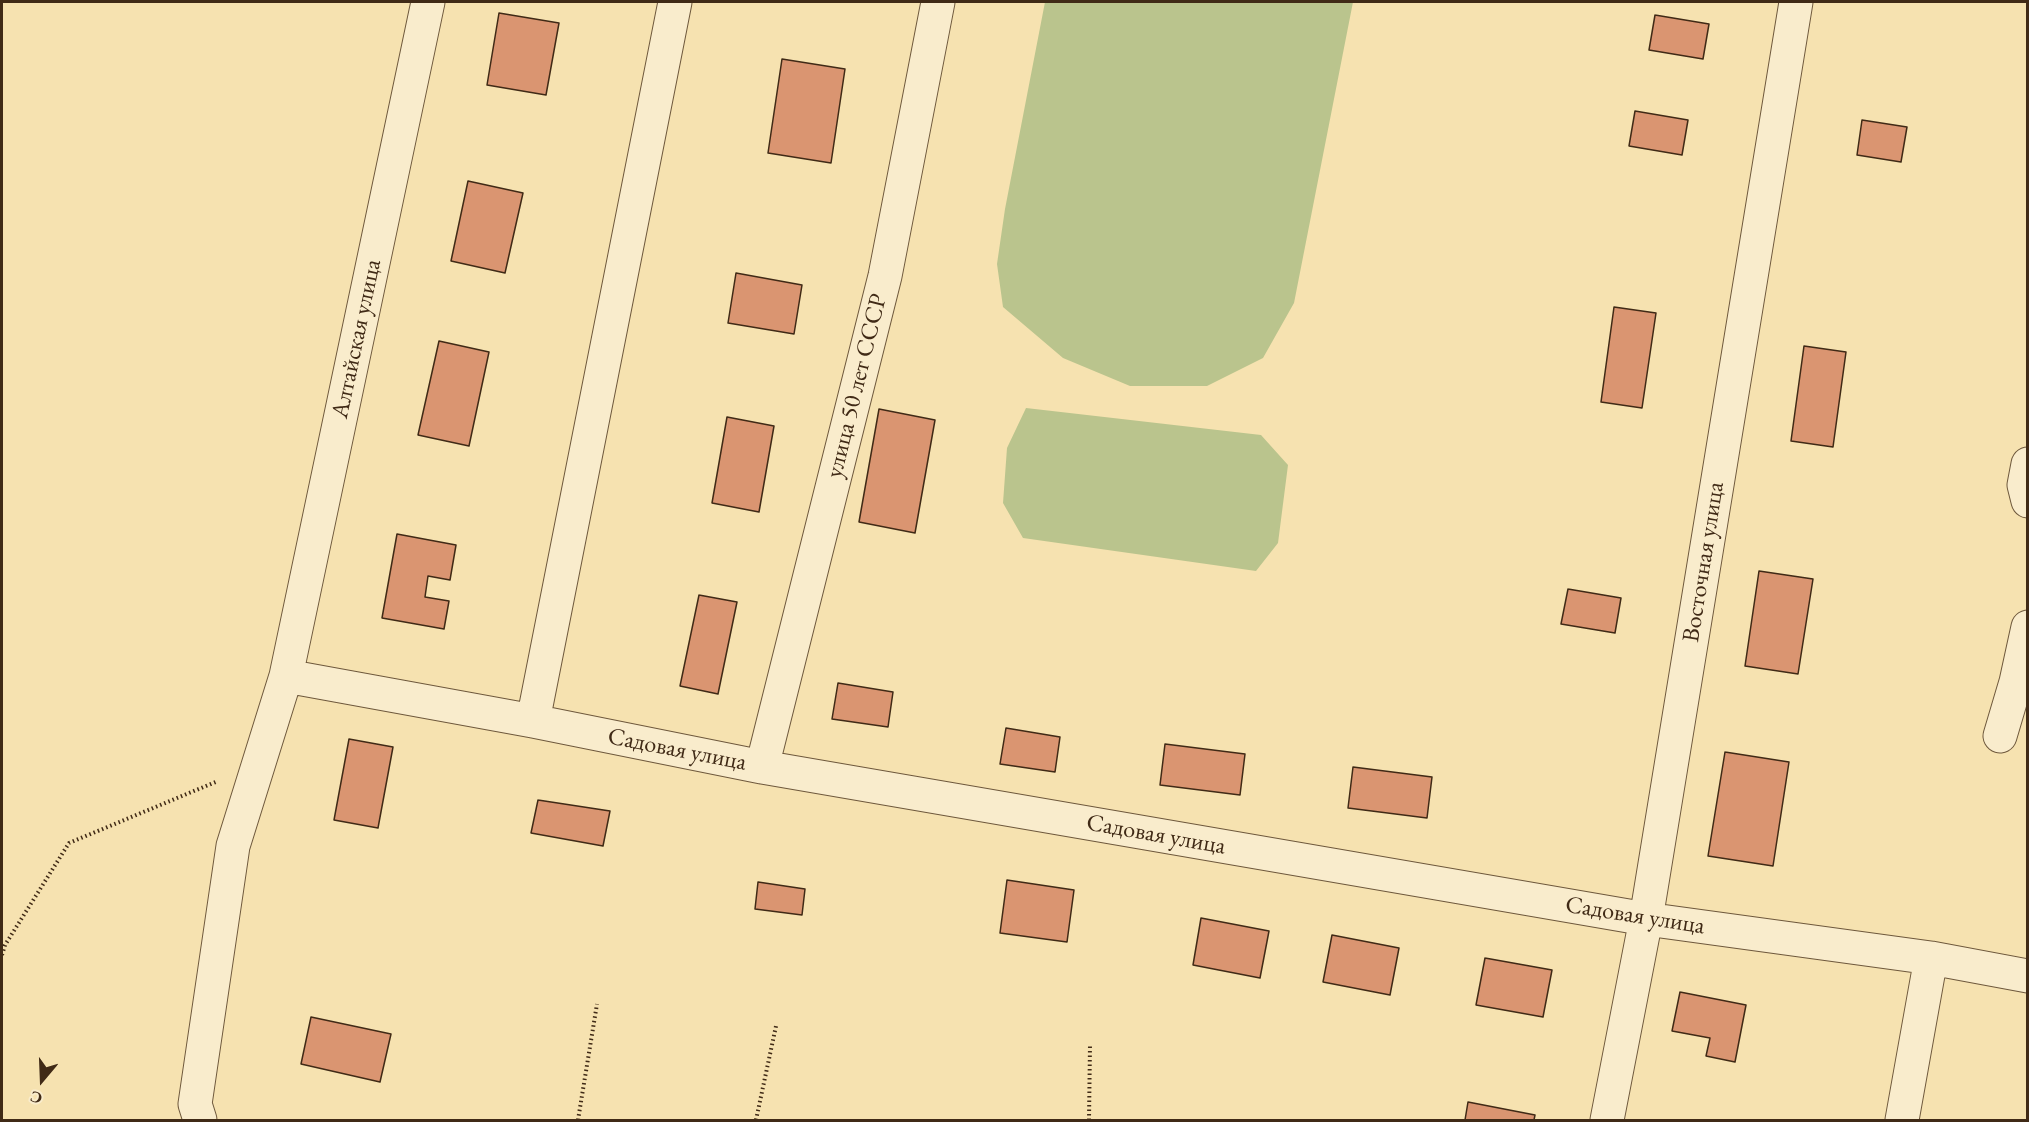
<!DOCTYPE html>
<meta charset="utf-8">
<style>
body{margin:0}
#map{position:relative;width:2029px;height:1122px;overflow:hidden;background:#f6e2b0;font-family:"EB Garamond",serif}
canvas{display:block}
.frame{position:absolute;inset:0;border:3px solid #402a16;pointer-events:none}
.north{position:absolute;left:12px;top:1050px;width:60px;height:60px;-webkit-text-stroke:4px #f9eccc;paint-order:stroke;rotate:199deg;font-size:16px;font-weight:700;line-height:24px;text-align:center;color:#402a16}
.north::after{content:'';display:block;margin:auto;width:21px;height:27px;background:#402a16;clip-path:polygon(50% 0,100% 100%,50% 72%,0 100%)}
</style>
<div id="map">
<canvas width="2029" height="1122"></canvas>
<div class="frame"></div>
<div class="north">С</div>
</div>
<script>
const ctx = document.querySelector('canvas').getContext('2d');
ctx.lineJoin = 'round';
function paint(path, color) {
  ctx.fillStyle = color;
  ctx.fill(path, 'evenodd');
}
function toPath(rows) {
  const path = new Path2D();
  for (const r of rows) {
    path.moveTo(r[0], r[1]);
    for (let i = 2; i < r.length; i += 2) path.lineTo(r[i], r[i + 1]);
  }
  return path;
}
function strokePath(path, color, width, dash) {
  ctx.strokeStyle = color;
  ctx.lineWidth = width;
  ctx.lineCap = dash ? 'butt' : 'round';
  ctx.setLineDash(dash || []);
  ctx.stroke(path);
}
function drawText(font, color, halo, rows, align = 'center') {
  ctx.font = font + ' "EB Garamond",serif';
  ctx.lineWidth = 4.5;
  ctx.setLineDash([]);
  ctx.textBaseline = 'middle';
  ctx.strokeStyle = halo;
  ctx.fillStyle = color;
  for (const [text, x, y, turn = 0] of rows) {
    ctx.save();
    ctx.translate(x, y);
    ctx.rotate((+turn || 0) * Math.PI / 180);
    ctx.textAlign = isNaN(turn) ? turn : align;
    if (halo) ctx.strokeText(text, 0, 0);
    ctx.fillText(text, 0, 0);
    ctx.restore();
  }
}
paint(toPath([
 [1045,2,1353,2,1294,303,1263,358,1207,386,1130,386,1063,358,1003,307,997,264,1005,209],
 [1026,408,1261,435,1288,465,1278,543,1256,571,1023,538,1003,503,1007,448]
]), '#bac48d');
const building = toPath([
 [499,13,559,23,546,95,487,85,499,13],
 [1655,15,1709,24,1703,59,1649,50,1655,15],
 [782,59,845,69,831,163,768,153,782,59],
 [1635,111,1688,120,1682,155,1629,146,1635,111],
 [1862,120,1907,127,1901,162,1857,155,1862,120],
 [468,181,523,193,505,273,451,261,468,181],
 [736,273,802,285,794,334,728,323,736,273],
 [1614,307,1656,313,1642,408,1601,402,1614,307],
 [439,341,489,352,469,446,418,435,439,341],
 [1804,346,1846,352,1833,447,1791,441,1804,346],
 [879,409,935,420,915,533,859,522,879,409],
 [727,417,774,426,759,512,712,503,727,417],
 [397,534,456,545,450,580,428,576,425,597,449,601,444,629,382,618,397,534],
 [1759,571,1813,579,1798,674,1745,666,1759,571],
 [1568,589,1621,598,1615,633,1561,624,1568,589],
 [699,595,737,602,718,694,680,686,699,595],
 [838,683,893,692,888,727,832,719,838,683],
 [1006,728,1060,737,1055,772,1000,764,1006,728],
 [349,739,393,747,378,828,334,820,349,739],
 [1165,744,1245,754,1240,795,1160,785,1165,744],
 [1725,752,1789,762,1773,866,1708,856,1725,752],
 [1353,767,1432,777,1427,818,1348,808,1353,767],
 [538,800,610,811,603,846,531,833,538,800],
 [1007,880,1074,890,1067,942,1000,933,1007,880],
 [758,882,805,889,802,915,755,909,758,882],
 [1201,918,1269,931,1260,978,1193,965,1201,918],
 [1332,935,1399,948,1390,995,1323,982,1332,935],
 [1485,958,1552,970,1543,1017,1476,1005,1485,958],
 [1680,992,1746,1005,1735,1062,1706,1056,1710,1038,1672,1031,1680,992],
 [311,1017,391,1034,380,1082,301,1064,311,1017],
 [1468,1102,1535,1115,1534,1120,1465,1120,1468,1102]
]);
paint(building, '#da9571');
strokePath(building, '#402a16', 1.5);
const minor = toPath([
 [2028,464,2024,485,2028,501],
 [286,676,533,721,762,767,1646,919,1931,958,2028,976],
 [533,721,675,2],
 [2000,736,2016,682,2028,627],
 [762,767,885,276,938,2],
 [200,1120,195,1104,233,846,286,676,428,2],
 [1607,1120,1646,919,1796,2],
 [1902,1120,1931,958]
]);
strokePath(minor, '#6e583c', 35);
strokePath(toPath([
 [2,955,5,945,69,843,218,781],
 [578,1120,597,1004],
 [756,1120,776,1026],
 [1089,1120,1090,1045]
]), '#402a16', 4, [1.5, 3]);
strokePath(minor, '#f9eccc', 33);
drawText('24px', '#402a16', '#f9eccc', [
 ["Алтайская улица",357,339,-78],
 ["улица 50 лет СССР",857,386,-76],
 ["Восточная улица",1704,562,-81],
 ["Садовая улица",677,750,11],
 ["Садовая улица",1156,835,10],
 ["Садовая улица",1635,916,9]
]);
</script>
